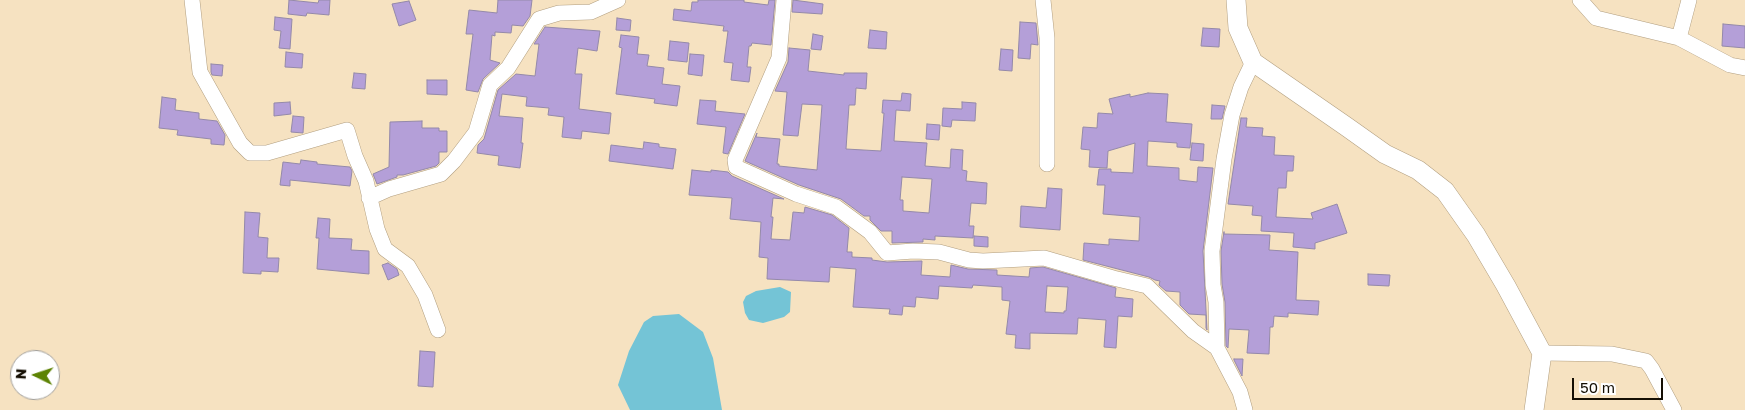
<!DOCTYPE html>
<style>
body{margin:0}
#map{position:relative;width:1745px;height:410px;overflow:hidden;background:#f6e2c1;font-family:"Golos Text",sans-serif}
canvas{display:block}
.north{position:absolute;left:10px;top:350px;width:50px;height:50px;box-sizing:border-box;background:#fff;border:1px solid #a19f9b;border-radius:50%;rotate:274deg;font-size:14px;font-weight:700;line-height:20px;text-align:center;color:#150f04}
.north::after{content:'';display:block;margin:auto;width:18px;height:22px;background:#5d8304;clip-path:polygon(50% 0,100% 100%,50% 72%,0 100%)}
.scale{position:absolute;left:1572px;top:378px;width:91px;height:22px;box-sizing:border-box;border:2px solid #150f04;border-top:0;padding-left:6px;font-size:15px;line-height:18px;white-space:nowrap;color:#150f04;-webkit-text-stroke:4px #fff;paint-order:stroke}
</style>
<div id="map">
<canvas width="1745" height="410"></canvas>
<div class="north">N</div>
<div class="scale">50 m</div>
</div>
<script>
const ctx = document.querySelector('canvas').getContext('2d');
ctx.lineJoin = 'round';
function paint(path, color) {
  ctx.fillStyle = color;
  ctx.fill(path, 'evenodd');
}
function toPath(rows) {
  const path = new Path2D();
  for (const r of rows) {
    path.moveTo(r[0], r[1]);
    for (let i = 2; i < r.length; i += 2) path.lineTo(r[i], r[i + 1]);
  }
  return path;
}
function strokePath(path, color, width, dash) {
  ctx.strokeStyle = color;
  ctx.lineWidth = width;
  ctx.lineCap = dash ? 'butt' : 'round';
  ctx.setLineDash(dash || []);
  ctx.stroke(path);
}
paint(toPath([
 [780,287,791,292,790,312,784,317,763,323,749,320,745,313,743,302,746,296,756,291],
 [679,314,703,332,713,358,722,410,630,410,618,385,629,351,644,322,653,316]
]), '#74c4d6');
const building = toPath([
 [289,0,318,3,319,0,330,0,329,15,307,13,306,16,288,14,289,0],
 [498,0,532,0,530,16,523,26,512,25,511,33,495,32,495,36,492,35,490,60,500,63,483,79,478,92,466,90,473,34,466,34,469,10,497,13,498,0],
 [698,0,744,0,744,2,768,5,769,0,775,0,771,45,752,43,751,46,749,46,747,67,751,67,749,82,731,80,733,63,724,62,728,31,723,31,724,26,673,20,674,9,691,11,692,2,698,2,698,0],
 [793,0,823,4,822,14,792,12,793,0],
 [409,1,416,20,399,26,392,4,409,1],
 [275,17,292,19,290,49,279,48,281,31,274,30,275,17],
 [617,18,631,20,630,31,616,30,617,18],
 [1020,22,1036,23,1038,45,1031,44,1030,59,1018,58,1020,22],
 [1723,24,1745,26,1745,48,1722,46,1723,24],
 [545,27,600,31,597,51,578,48,575,74,582,74,579,109,611,113,609,134,582,131,581,139,562,137,564,117,548,115,549,108,526,106,527,97,502,94,499,116,523,118,521,143,523,143,520,168,498,165,499,156,477,153,478,145,484,139,498,90,516,74,535,76,539,44,534,44,545,27],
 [1203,28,1220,29,1219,47,1201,46,1203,28],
 [870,30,887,32,886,49,868,48,870,30],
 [813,34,823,36,821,50,811,49,813,34],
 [621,35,639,37,637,54,649,55,647,66,664,68,662,84,680,86,677,106,654,103,655,99,616,94,622,48,619,47,621,35],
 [670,41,689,43,687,62,668,60,670,41],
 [789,48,810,50,808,71,844,75,844,73,867,73,866,89,856,88,855,105,849,105,846,149,881,151,884,113,882,113,883,100,901,101,902,93,911,94,910,111,896,110,894,141,927,143,925,166,950,168,951,149,963,150,962,170,967,171,966,181,987,183,986,204,971,203,969,226,974,226,973,238,935,236,935,240,923,239,923,242,892,243,892,231,881,231,870,220,870,216,864,216,841,199,799,185,745,161,757,133,756,137,780,139,777,164,779,164,779,166,817,170,822,105,802,104,798,136,783,135,787,92,775,91,788,62,789,48],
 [902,177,932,179,929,213,903,211,903,200,900,200,902,177],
 [1001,49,1013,50,1012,71,999,70,1001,49],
 [286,52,303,54,302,68,285,67,286,52],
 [690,54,704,55,702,76,688,74,690,54],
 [211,64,223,65,222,76,212,75,211,72,211,64],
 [354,73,366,74,365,89,352,88,354,73],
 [427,80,447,80,447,95,427,94,427,80],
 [1148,93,1168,94,1166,122,1192,124,1190,148,1177,147,1177,143,1148,141,1147,166,1179,168,1179,180,1197,182,1198,167,1213,168,1203,251,1207,330,1206,328,1206,315,1189,314,1180,305,1180,292,1166,291,1159,285,1160,281,1155,280,1149,277,1083,260,1084,243,1109,245,1109,239,1139,241,1140,217,1103,214,1105,185,1097,185,1099,169,1111,169,1111,172,1133,173,1135,143,1108,151,1107,168,1089,167,1090,150,1081,149,1083,127,1097,128,1098,113,1113,114,1109,99,1130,94,1130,97,1148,93],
 [162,97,176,99,175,110,199,113,199,119,217,121,225,135,224,145,211,144,211,139,177,135,178,130,159,128,162,97],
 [700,100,716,101,715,111,745,114,728,154,723,153,726,127,697,124,700,100],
 [290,102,291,114,274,116,274,103,290,102],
 [962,102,976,103,975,121,952,120,951,127,942,126,943,108,962,109,962,102],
 [1212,105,1225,106,1222,119,1211,119,1212,105],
 [293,116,304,117,303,133,291,132,293,116],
 [1241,118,1247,118,1246,127,1263,128,1262,136,1275,137,1274,155,1294,156,1293,171,1287,171,1286,188,1278,188,1276,217,1313,219,1311,213,1337,204,1347,233,1315,243,1315,249,1293,247,1294,233,1261,231,1262,216,1252,215,1253,206,1228,204,1241,118],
 [422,121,422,128,439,128,439,131,447,131,447,152,439,152,439,163,436,166,403,175,397,175,397,177,377,184,373,174,389,167,390,122,422,121],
 [927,124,940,125,939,140,926,139,927,124],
 [644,142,659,144,659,147,676,149,673,169,609,161,611,145,643,149,644,142],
 [1192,143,1204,144,1203,161,1190,160,1192,143],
 [301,160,317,162,317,164,350,167,352,171,350,186,290,180,290,186,280,185,283,162,300,164,301,160],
 [692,170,711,172,711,170,728,172,732,176,784,199,773,198,771,217,773,217,771,239,790,240,793,212,804,213,805,207,832,215,849,228,847,252,852,252,852,257,872,258,872,260,887,262,922,261,921,275,950,277,951,265,968,269,997,270,997,275,1029,277,1030,268,1043,267,1116,288,1115,297,1133,299,1132,317,1118,316,1116,348,1104,347,1106,320,1078,318,1077,334,1030,333,1030,349,1015,348,1016,335,1006,334,1010,301,1002,300,1002,287,973,285,972,288,939,286,938,299,916,297,915,307,903,306,902,315,889,314,890,309,853,307,856,269,830,267,829,282,767,279,768,258,759,257,761,222,730,219,732,198,689,195,692,170],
 [1047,286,1068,287,1066,311,1064,311,1064,313,1045,312,1047,286],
 [1048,188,1062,189,1060,230,1020,227,1021,206,1046,208,1048,188],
 [245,212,260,213,258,237,268,238,267,258,279,258,278,272,261,271,261,274,243,273,245,212],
 [318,218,330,219,329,238,352,239,351,250,369,251,369,274,317,269,319,238,316,238,318,218],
 [1224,232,1224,234,1270,235,1269,250,1298,252,1296,300,1319,301,1318,315,1288,313,1288,317,1274,316,1273,327,1270,327,1269,354,1247,353,1249,330,1229,329,1228,348,1226,346,1225,302,1222,284,1221,251,1224,232],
 [974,236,988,237,988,247,974,246,974,236],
 [388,263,397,269,399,275,388,280,382,265,388,263],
 [1368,274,1390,275,1389,286,1368,285,1368,274],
 [420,351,435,352,433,387,418,386,420,351],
 [1234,359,1243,359,1242,376,1234,360,1234,359]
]);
paint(building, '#b49fd8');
strokePath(building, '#9489a9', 1);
const minor = toPath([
 [192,0,200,72,240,143,250,153,267,153,347,130,355,156,366,181,377,229,385,249,408,266,425,295,438,330],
 [784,0,779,58,735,160,736,167,796,194,836,207,870,232,887,253,913,251,939,252,969,260,983,261,1044,258,1113,278,1147,286,1193,331,1217,348],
 [1043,0,1047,38,1047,164],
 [1580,0,1596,18,1679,38,1730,65,1745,68],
 [1679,38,1689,0],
 [369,198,389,189,441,174,454,161,476,132,490,85,508,68,539,19,559,13,591,12,618,0],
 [1542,353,1612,354,1646,361,1652,369,1674,410],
 [1245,410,1240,392,1217,348,1216,302,1213,285,1212,251,1224,159,1232,115,1241,87,1253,62]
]);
const tertiary = toPath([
 [1236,0,1238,28,1253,62,1347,127,1385,154,1418,170,1445,191,1476,235,1506,286,1542,353,1534,410]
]);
strokePath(minor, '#b29f80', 16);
strokePath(tertiary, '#b29f80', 20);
strokePath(minor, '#fff', 15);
strokePath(tertiary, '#fff', 19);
</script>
